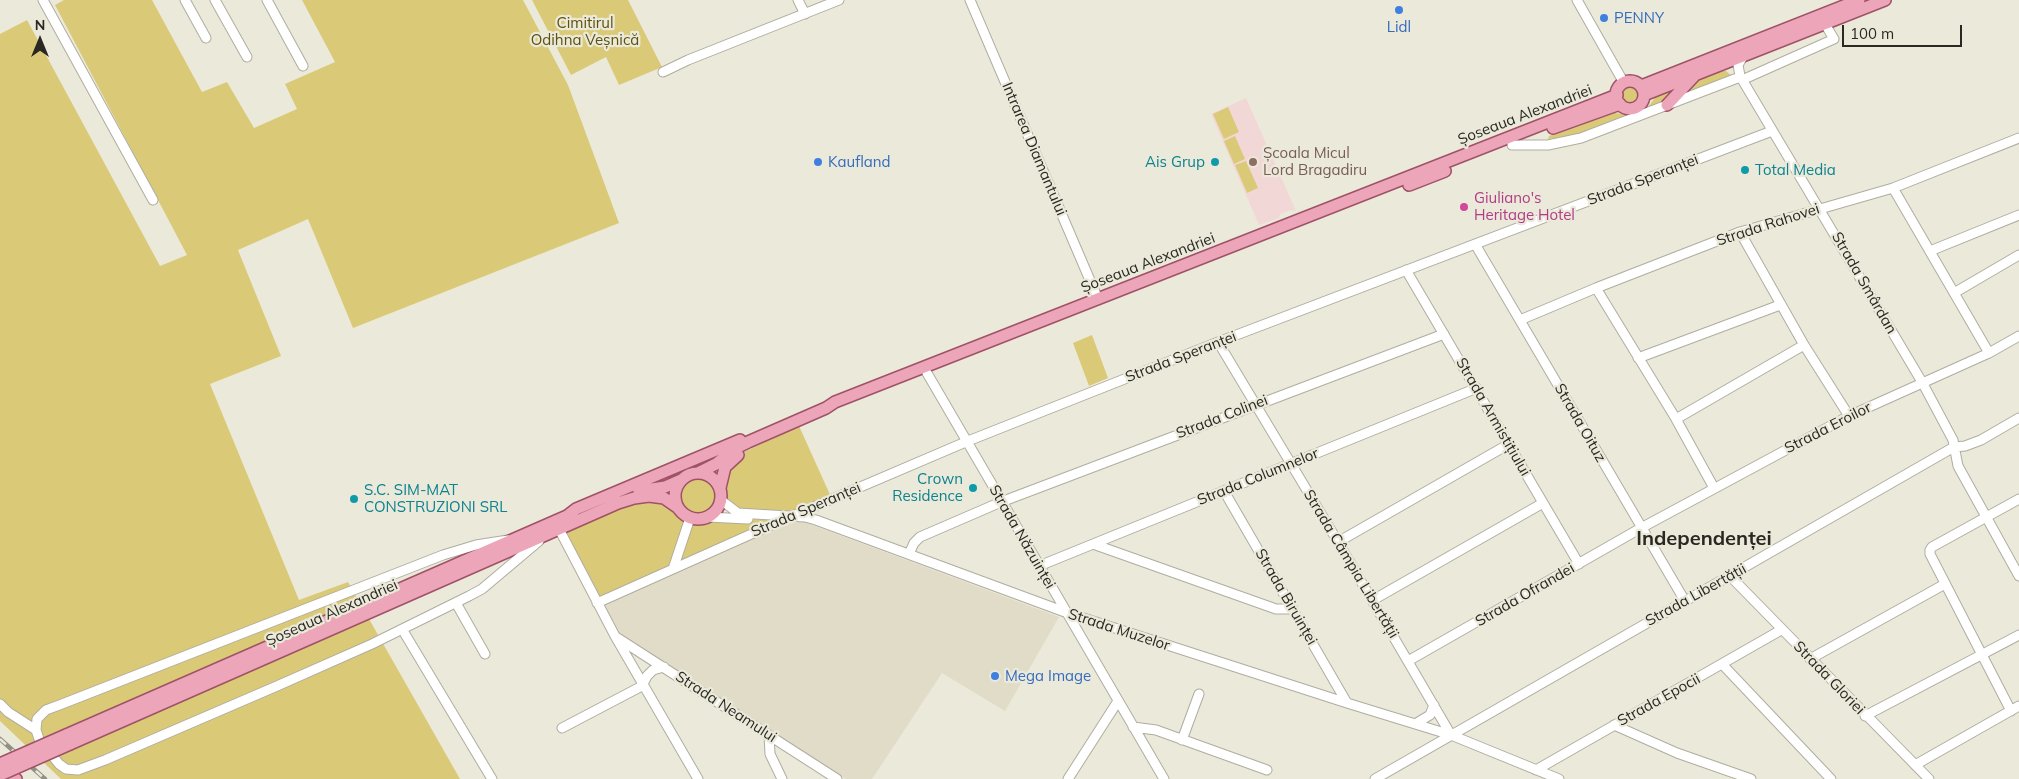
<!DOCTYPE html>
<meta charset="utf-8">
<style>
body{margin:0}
#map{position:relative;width:2019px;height:779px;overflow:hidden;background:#ebe9da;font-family:Mulish,sans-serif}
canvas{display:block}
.north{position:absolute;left:15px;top:15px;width:50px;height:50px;-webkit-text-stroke:4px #ebe9da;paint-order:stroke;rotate:0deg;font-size:14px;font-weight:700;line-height:20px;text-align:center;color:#292822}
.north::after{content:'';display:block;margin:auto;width:18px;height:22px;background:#292822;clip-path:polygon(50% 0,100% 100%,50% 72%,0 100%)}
.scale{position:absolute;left:1842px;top:25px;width:120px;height:22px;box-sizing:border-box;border:2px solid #292822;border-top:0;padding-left:6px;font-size:15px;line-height:18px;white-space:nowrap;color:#292822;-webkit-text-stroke:4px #ebe9da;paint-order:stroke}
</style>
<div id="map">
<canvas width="2019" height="779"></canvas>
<div class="north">N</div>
<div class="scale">100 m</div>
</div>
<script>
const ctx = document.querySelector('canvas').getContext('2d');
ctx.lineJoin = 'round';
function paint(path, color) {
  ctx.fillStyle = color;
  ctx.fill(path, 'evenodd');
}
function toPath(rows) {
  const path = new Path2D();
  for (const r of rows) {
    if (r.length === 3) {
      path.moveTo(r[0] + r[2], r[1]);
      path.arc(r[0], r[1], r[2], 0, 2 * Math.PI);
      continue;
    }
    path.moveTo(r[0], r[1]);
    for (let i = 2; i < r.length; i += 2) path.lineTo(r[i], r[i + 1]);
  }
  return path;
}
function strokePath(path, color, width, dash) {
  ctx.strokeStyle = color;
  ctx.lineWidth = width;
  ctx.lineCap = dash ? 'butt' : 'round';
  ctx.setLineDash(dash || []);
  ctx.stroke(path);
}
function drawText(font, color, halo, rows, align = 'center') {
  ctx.font = font + ' Mulish,sans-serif';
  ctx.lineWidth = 4.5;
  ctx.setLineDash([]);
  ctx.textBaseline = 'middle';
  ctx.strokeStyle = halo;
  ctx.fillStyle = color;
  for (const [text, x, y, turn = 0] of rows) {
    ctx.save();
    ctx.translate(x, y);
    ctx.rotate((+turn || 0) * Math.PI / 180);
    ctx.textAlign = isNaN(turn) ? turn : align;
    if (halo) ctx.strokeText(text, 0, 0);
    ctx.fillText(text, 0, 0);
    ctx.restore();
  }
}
paint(toPath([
 [791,517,1059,617,1005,711,942,673,872,779,846,779,621,637,597,603]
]), '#e0dcc7');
paint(toPath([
 [1246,98,1296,211,1291,210,1280,214,1279,218,1259,225,1211,114]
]), '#f2d7d7');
paint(toPath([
 [64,0,152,0,202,92,227,82,254,128,297,109,285,84,335,62,302,0,523,0,568,85,619,223,353,328,308,219,238,250,281,356,210,384,299,600,348,582,460,779,61,779,0,721,0,34,27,20,160,266,187,255,55,5],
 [532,0,628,0,662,67,619,85,606,57,571,75],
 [1717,71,1726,71,1732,76,1644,112,1657,95],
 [1631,95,9],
 [1228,107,1239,132,1224,139,1213,114],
 [1611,112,1631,116,1581,135,1548,139,1549,136],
 [1235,136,1245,159,1234,164,1224,141],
 [1246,161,1258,188,1247,193,1235,165],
 [1092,335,1108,378,1089,386,1073,343],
 [799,426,832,499,597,603,559,529,618,503,675,500,677,485,682,479,692,474,705,474,716,482,742,453],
 [721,501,745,514,787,517,768,520,725,517,714,513]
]), '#daca78');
const minor = toPath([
 [43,0,153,200],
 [185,0,206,38],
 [215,0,247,57],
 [267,0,303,66],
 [798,0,805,14],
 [970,0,1098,299],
 [1577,0,1624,83],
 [1744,55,1738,65,1740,76,1922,382,1953,440,1958,466,2019,576],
 [663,72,688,60,839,0],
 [1742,80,1834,39,1825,24],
 [1512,145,1548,145,1581,138,1740,77],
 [1893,188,1989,353],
 [1740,232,1804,345,1849,416],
 [1475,244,1685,601],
 [1930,251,2019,215],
 [1406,270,1579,564],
 [1596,288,1676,419,1714,488],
 [1954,293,2019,255],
 [1520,320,1596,288,1740,232,1893,188,2019,138],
 [1218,342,1338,542,1451,735],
 [1638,358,1780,305],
 [927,373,1164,779],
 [1676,419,1804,345],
 [1224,491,1347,703],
 [721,500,738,513,805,517,816,520,1065,612,1347,703,1451,735,1559,779],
 [707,517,748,519],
 [559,529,615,636,698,779],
 [508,540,476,545,443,555,62,704,46,710,37,719,36,730,39,739,59,764,66,769,78,770,105,760,277,686,372,644,469,596,482,589,539,541],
 [1338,542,1509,444],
 [1093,544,1276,609,1293,609],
 [909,554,914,543,920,537,1001,502,1444,334],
 [1039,566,1477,388],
 [673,569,690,518],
 [1730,576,1929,779],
 [1373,600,1543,503],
 [456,603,485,654],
 [597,603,776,523,968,441,1218,342,1772,131],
 [402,629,492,779],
 [616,637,837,779],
 [1810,659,1945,584],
 [1408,661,1641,528,1849,416,1989,353,2019,336],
 [1722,664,1831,779],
 [0,704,8,712,36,730],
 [2011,711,1930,554,1930,550,1932,547,2019,499],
 [1865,716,2019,635],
 [1415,724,1430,715,1434,705],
 [1614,725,1677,753,1751,779],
 [1133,727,1156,730,1267,770],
 [562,728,642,686,647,676,653,670,664,667],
 [769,735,770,754,782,779],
 [1182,740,1199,694],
 [1915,765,2019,706],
 [1536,770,1781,630],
 [1068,779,1118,701],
 [1375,779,1954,447,1965,446,1981,440,2019,418]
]);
const major = toPath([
 [1630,95,14],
 [1641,86,1859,0],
 [1644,95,1885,0],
 [1667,105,1696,74],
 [1553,128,1620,104],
 [1409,185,1445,171],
 [698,473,716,464,736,448,748,442,826,408,835,402,1617,95],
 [698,496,23],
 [720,488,725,467,738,455],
 [639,491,665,487,681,480],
 [66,735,567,516,576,509,740,440],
 [70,744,618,503,634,498,649,496,664,498,677,507],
 [0,766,16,779]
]);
strokePath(minor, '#b0ad9f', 11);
strokePath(major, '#9f5266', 14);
strokePath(minor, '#fff', 9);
strokePath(major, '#eca5b9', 11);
const rail = toPath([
 [0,739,45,779]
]);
strokePath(rail, '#929085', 4.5);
strokePath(rail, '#ebe9da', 2.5, [8]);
const majorBridge = toPath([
 [0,764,66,735],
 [0,775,70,744]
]);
strokePath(majorBridge, '#9f5266', 14, []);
strokePath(majorBridge, '#eca5b9', 11);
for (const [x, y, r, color] of [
 [1399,10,5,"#3f7fe0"],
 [1604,18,5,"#3f7fe0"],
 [818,162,5,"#3f7fe0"],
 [1215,162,5,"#0f9aa8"],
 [1253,162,5,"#8d6e63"],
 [1745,170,5,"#0f9aa8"],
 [1464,207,5,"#d1479c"],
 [973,488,5,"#0f9aa8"],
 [354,499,5,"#0f9aa8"],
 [995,676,5,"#3f7fe0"]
]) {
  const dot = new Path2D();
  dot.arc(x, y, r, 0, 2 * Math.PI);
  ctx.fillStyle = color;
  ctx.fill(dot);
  strokePath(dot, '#ebe9da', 2);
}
drawText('15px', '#366cbe', '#ebe9da', [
 ["PENNY",1614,18],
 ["Lidl",1399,27,"center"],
 ["Kaufland",828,162],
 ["Mega Image",1005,676]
], 'left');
drawText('15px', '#5d510e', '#ebe9da', [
 ["Cimitirul",585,23],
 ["Odihna Veșnică",585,40]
]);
drawText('15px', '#292822', '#ebe9da', [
 ["Șoseaua Alexandriei",1525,115,-21],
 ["Intrarea Diamantului",1034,149,67],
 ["Strada Speranței",1643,180,-21],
 ["Strada Rahovei",1768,225,-18],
 ["Șoseaua Alexandriei",1148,263,-21],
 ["Strada Smârdan",1864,283,60],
 ["Strada Speranței",1181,357,-21],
 ["Strada Colinei",1222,417,-21],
 ["Strada Armistițiului",1493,417,60],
 ["Strada Oituz",1580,423,60],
 ["Strada Eroilor",1828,428,-27],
 ["Strada Columnelor",1258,477,-22],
 ["Strada Speranței",806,510,-23],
 ["Strada Năzuinței",1022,537,60],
 ["Strada Câmpia Libertății",1351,564,59],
 ["Strada Ofrandei",1525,595,-30],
 ["Strada Libertății",1696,595,-29],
 ["Strada Biruinței",1286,597,60],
 ["Șoseaua Alexandriei",332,613,-24],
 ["Strada Muzelor",1119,630,18],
 ["Strada Gloriei",1829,678,46],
 ["Strada Epocii",1659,700,-29],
 ["Strada Neamului",726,707,33]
]);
drawText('15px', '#785e54', '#ebe9da', [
 ["Școala Micul",1263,153],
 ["Lord Bragadiru",1263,170]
], 'left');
drawText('15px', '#0d838f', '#ebe9da', [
 ["Ais Grup",1205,162],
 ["Total Media",1755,170,"left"],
 ["Crown",963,479],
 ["Residence",963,496],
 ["S.C. SIM-MAT",364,490,"left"],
 ["CONSTRUZIONI SRL",364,507,"left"]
], 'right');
drawText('15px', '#b23c85', '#ebe9da', [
 ["Giuliano's",1474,198],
 ["Heritage Hotel",1474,215]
], 'left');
drawText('bold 20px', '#292822', '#ebe9da', [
 ["Independenței",1704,539]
]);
</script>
